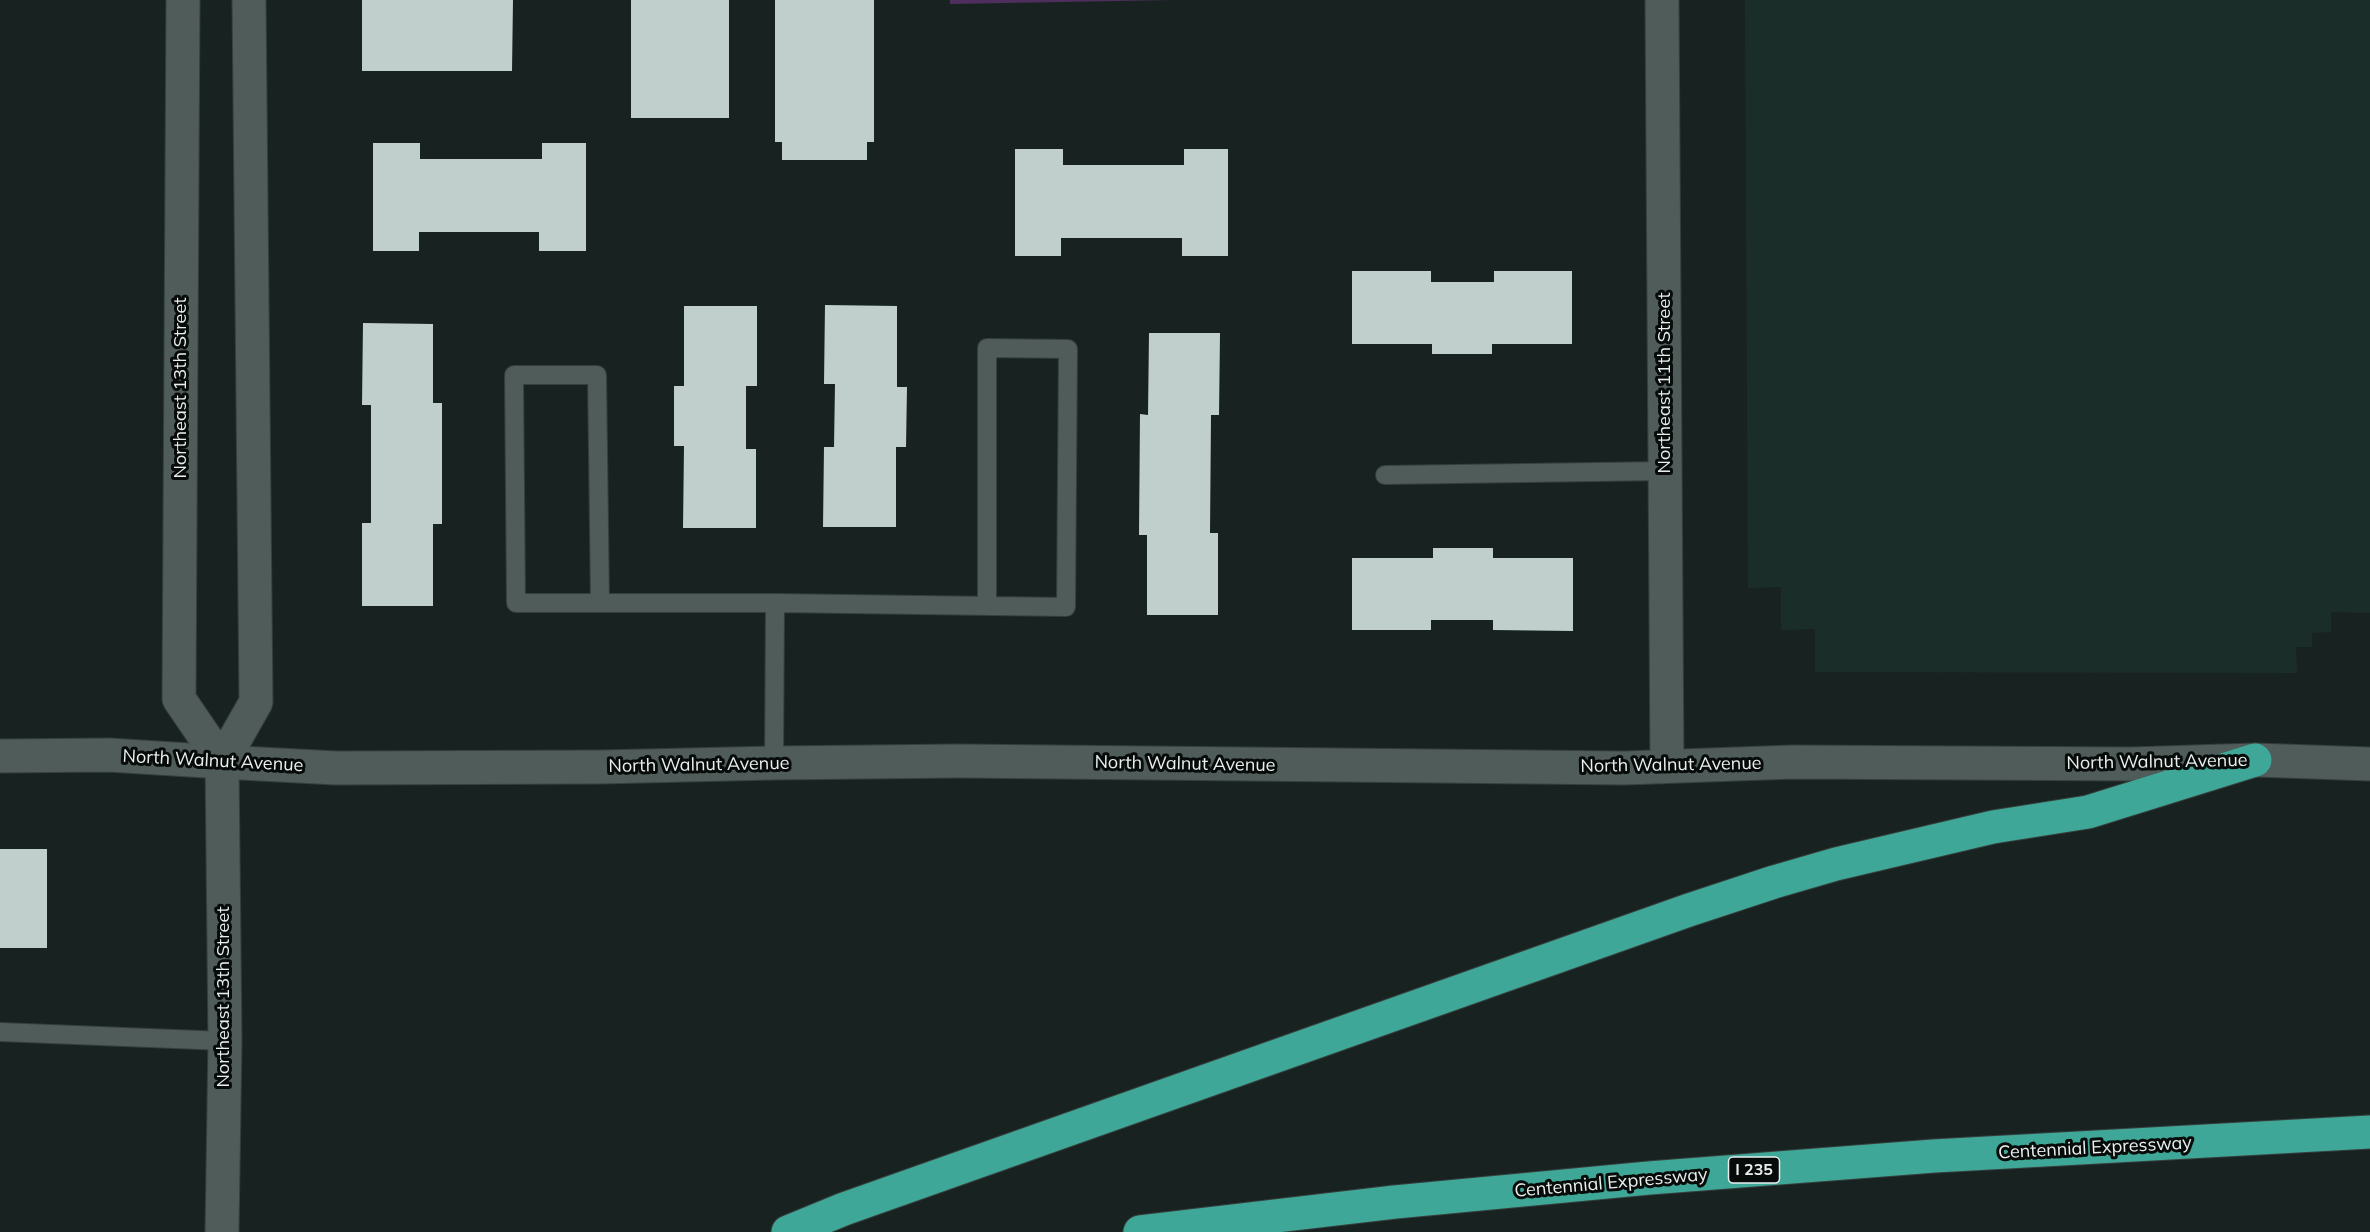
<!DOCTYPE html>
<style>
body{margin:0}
canvas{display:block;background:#182321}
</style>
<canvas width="2370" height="1232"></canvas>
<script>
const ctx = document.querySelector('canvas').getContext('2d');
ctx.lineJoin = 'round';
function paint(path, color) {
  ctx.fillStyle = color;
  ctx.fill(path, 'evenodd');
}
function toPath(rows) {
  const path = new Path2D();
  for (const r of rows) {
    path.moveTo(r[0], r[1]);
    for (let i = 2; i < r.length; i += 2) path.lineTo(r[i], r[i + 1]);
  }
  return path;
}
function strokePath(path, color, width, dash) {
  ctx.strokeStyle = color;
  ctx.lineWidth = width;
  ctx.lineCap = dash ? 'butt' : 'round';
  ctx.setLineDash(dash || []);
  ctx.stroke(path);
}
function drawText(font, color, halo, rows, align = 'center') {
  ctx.font = font + ' Mulish,sans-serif';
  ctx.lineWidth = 6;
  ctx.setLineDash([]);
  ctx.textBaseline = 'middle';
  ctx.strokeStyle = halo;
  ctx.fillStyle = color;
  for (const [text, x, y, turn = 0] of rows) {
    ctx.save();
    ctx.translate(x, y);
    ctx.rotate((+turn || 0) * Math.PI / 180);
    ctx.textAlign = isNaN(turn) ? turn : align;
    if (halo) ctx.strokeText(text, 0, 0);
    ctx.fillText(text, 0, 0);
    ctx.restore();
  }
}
paint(toPath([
 [1745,0,2370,0,2370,613,2331,612,2331,632,2312,633,2312,647,2296,647,2297,673,1815,672,1815,629,1781,630,1781,587,1748,588]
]), '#1a2d29');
paint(toPath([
 [950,0,1172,0,950,4]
]), '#4d2e5c');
paint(toPath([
 [362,0,513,0,512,71,362,71],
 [631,0,729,0,729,118,631,118],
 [775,0,874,0,874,142,867,142,867,160,782,160,782,142,775,142],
 [373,143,420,143,420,159,542,159,542,143,586,143,586,251,539,251,539,232,419,232,419,251,373,251],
 [1015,149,1063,149,1063,165,1184,165,1184,149,1228,149,1228,256,1182,256,1182,238,1061,238,1061,256,1015,256],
 [1352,271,1431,271,1431,282,1494,282,1494,271,1572,271,1572,344,1492,344,1492,354,1432,354,1432,344,1352,344],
 [825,305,897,306,897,387,907,387,906,447,896,447,896,527,823,527,824,447,834,447,835,384,824,384],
 [684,306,757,306,757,386,746,386,746,449,756,449,756,528,683,528,684,446,674,446,674,386,684,386],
 [363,323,433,324,433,403,442,403,442,524,433,524,433,606,362,606,362,523,371,523,371,405,362,405],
 [1149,333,1220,333,1219,415,1211,415,1210,533,1218,533,1218,615,1147,615,1147,535,1139,535,1140,414,1148,415],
 [1433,548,1493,548,1493,558,1573,558,1573,631,1493,630,1493,620,1431,620,1431,630,1352,630,1352,558,1433,558],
 [0,849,47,849,47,948,0,948]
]), '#c0cfcc');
const service = toPath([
 [1385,475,1665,471],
 [600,603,597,375,514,375,516,603,775,603,774,763],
 [775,603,1066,607,1068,349,987,348,987,606],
 [0,1032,225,1041]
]);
const minor = toPath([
 [1662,0,1667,766]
]);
const tertiary = toPath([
 [0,756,109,755,222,762]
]);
const secondary = toPath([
 [183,0,179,699,222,762],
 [222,762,336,768,600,767,774,763,959,761,1625,768,1793,762,2131,764,2255,760,2370,764],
 [222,1232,225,1041,222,762,256,702,249,0]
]);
const motorway = toPath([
 [788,1232,844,1209,1689,910,1774,882,1836,864,1993,827,2088,812,2255,760],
 [1140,1232,1395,1202,1649,1178,1934,1156,2370,1132]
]);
strokePath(service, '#363f3d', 20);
strokePath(minor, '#363f3d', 35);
strokePath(tertiary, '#363f3d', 35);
strokePath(secondary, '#363f3d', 35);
strokePath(motorway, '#363f3d', 35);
strokePath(service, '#4f5c59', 18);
strokePath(minor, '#4f5c59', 33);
strokePath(tertiary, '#4f5c59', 33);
strokePath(secondary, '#4f5c59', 33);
strokePath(motorway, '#3fa797', 33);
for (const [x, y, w] of [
 [1754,1170,51]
]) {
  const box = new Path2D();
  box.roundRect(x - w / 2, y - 13, w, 26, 4.5);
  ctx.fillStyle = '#070b0a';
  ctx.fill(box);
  strokePath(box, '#e8efee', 1.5);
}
drawText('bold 16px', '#e8efee', null, [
 ["I 235",1754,1170]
]);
drawText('18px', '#e8efee', '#070b0a', [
 ["Northeast 11th Street",1665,383,-90],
 ["Northeast 13th Street",181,388,-90],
 ["North Walnut Avenue",213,761,3],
 ["North Walnut Avenue",2157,762,-1],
 ["North Walnut Avenue",1185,764,1],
 ["North Walnut Avenue",699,765,-1],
 ["North Walnut Avenue",1671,765,-1],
 ["Northeast 13th Street",224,997,-90],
 ["Centennial Expressway",2095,1148,-3],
 ["Centennial Expressway",1611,1183,-5]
]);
</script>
